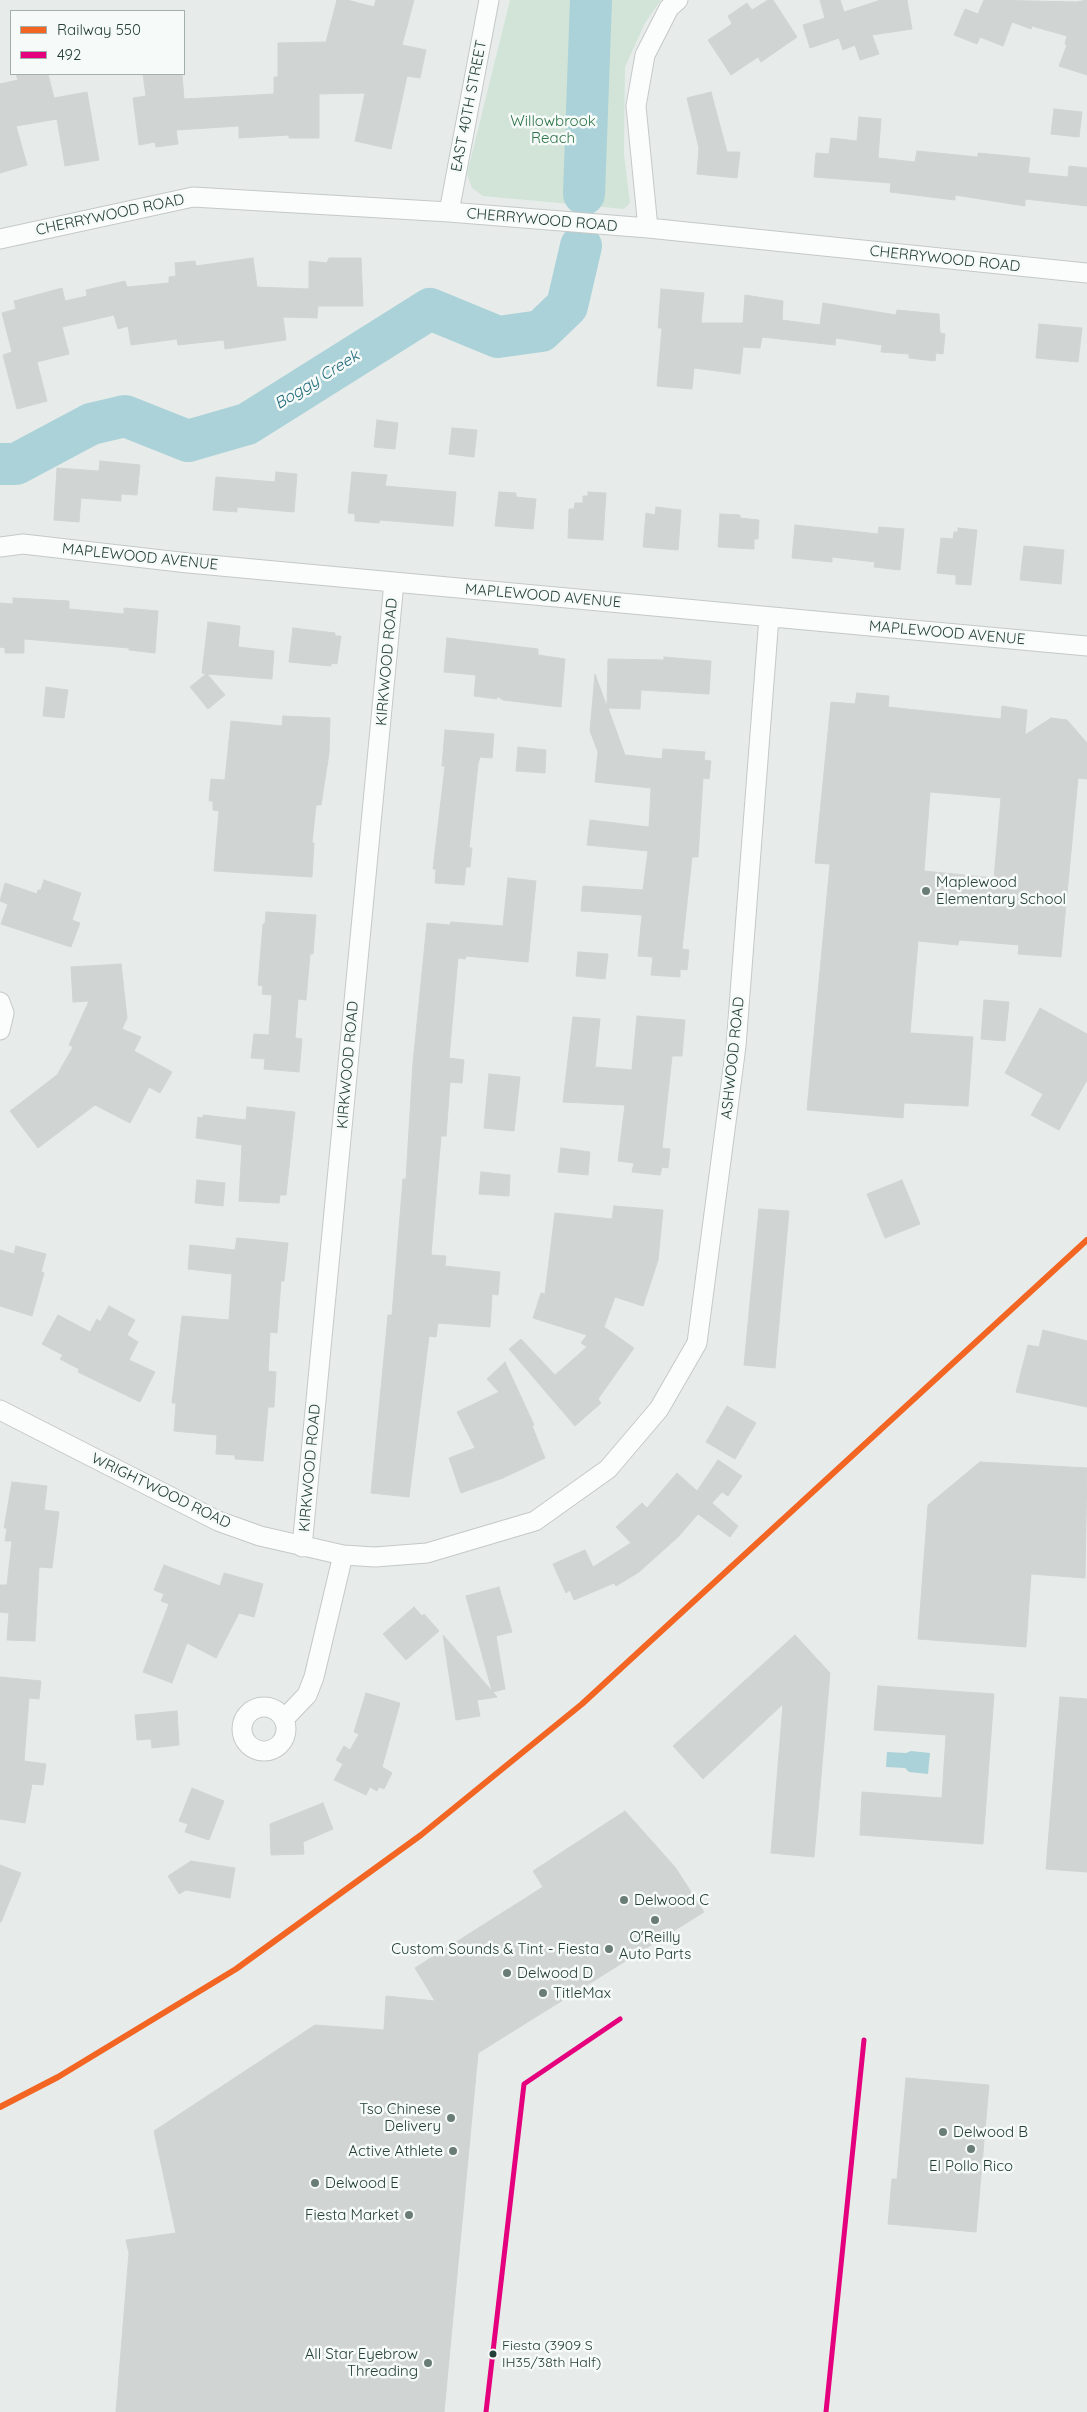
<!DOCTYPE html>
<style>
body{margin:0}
#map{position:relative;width:1087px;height:2412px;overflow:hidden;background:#e7ecea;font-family:Quicksand,sans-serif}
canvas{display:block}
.legend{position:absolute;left:10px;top:10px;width:175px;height:65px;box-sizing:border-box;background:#f6faf8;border:1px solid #a2afab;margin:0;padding:6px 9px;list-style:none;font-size:15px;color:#253f38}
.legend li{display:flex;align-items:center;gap:10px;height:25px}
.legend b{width:25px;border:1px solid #a2afab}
</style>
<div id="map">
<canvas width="1087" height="2412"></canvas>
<ul class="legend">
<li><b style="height:6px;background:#f26522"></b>Railway 550</li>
<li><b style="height:6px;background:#e5007d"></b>492</li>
</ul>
</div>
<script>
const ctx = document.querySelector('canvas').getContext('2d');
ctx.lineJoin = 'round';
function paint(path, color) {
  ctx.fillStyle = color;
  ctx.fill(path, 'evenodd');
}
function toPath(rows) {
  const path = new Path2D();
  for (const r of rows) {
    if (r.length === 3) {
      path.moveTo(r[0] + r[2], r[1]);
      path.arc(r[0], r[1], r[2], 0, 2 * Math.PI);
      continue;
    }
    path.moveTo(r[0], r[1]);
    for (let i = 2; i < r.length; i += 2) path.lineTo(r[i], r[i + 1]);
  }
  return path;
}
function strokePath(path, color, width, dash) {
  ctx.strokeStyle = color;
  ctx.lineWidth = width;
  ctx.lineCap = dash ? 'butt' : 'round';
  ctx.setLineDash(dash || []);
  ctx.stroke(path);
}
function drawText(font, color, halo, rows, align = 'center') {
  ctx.font = font + ' Quicksand,sans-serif';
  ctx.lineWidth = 5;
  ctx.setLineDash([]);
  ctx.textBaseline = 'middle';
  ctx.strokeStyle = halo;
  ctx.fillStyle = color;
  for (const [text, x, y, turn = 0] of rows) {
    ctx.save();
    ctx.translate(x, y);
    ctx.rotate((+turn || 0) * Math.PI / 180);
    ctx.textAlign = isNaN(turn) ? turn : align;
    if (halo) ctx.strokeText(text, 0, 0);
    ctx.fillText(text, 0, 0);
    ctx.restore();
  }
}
paint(toPath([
 [510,0,661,0,645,23,625,67,624,154,630,203,624,209,483,196,472,188,467,174]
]), '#d1e4d7');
paint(toPath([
 [911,1751,930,1753,928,1774,909,1772,905,1768,886,1767,887,1752,906,1753]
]), '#aad2d8');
strokePath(toPath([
 [584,194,591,0],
 [0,464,16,464,91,424,125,416,188,441,247,424,430,309,498,337,541,331,567,306,581,246]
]), '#aad2d8', 42);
const building = toPath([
 [337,0,347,0,374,7,376,0,414,0,402,45,426,50,420,78,407,76,391,149,355,141,365,93,319,94,319,138,289,138,289,135,239,138,239,126,176,130,178,144,156,147,155,142,139,145,133,98,146,96,143,74,182,74,184,99,274,94,274,77,278,77,278,43,326,42,337,0],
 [768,0,773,0,797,37,761,62,758,57,731,75,708,40,732,24,728,16,747,3,752,10,768,0],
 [820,0,840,0,844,12,881,0,907,0,912,29,872,35,879,54,860,60,855,45,843,50,839,38,810,48,803,25,825,18,820,0],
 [984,0,1077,2,1087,0,1087,75,1059,66,1067,45,1065,44,1067,36,1032,26,1031,29,1012,22,1003,46,980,37,977,44,954,35,965,9,978,14,984,0],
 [16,74,48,74,54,98,87,92,99,160,65,166,57,119,16,126,27,165,0,173,0,84,18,80,16,74],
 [711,92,727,152,740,152,737,178,697,174,699,148,687,98,711,92],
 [1054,109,1082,112,1079,137,1051,134,1054,109],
 [859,117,881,119,878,158,915,162,917,151,978,157,978,153,1030,158,1028,173,1068,177,1069,166,1087,168,1087,206,1025,199,1025,206,955,195,955,200,890,192,891,183,814,177,816,153,829,154,831,138,857,141,859,117],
 [253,258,257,287,309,289,309,261,327,263,329,258,361,258,363,306,318,306,317,318,283,317,286,340,225,349,224,340,178,345,177,339,131,345,128,326,118,329,114,315,62,327,69,354,37,362,47,401,17,409,3,355,12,352,2,313,16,309,14,301,62,288,65,301,87,296,86,290,125,281,127,287,169,283,169,277,176,276,175,263,195,261,196,266,253,258],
 [661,289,704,293,701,323,743,323,745,295,783,301,782,320,820,325,823,303,896,315,897,310,939,314,940,333,945,334,943,354,936,353,935,361,909,358,909,354,881,352,882,345,836,338,835,345,762,337,760,348,743,347,740,374,694,368,692,389,657,386,662,328,658,328,661,289],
 [1039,324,1082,328,1078,362,1036,358,1039,324],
 [377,420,398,423,395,449,374,447,377,420],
 [452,428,477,430,474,457,449,454,452,428],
 [100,461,140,465,137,495,121,494,121,501,81,498,79,522,54,520,57,468,99,471,100,461],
 [276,472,297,474,294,512,237,507,237,512,213,510,216,477,275,482,276,472],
 [352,472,387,475,385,486,456,492,453,526,380,520,379,523,355,521,355,514,348,513,352,472],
 [499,492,516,493,516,497,536,499,533,529,495,526,499,492],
 [588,492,606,493,603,540,568,538,569,509,574,509,575,503,583,503,583,496,588,496,588,492],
 [656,507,681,510,678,550,643,547,646,513,655,515,656,507],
 [720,514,740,515,740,518,759,520,758,539,754,539,754,549,718,547,720,514],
 [795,525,878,534,879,527,904,529,900,570,874,567,875,562,832,557,832,562,792,558,795,525],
 [958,528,977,530,971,585,956,584,956,575,937,573,941,538,953,539,954,532,958,532,958,528],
 [1024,546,1064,550,1061,584,1020,580,1024,546],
 [13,598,69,601,69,609,124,614,124,608,158,611,155,653,129,650,129,648,24,639,24,653,5,653,5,648,0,647,0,603,13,604,13,598],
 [208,622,240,626,238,647,274,651,272,679,207,674,225,695,208,709,190,687,206,674,202,673,208,622],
 [293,628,335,633,335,636,341,636,337,664,331,663,331,666,289,662,293,628],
 [447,638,538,649,538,655,565,659,561,707,503,700,497,696,497,699,474,696,476,675,444,672,447,638],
 [664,657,711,661,709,694,641,690,640,709,608,708,625,755,662,759,663,749,705,752,704,760,711,761,709,779,703,778,698,857,692,857,682,949,689,950,687,970,680,969,680,977,651,975,653,957,638,956,642,915,581,911,583,886,643,890,648,851,587,845,590,820,649,827,651,790,651,788,595,782,598,752,590,731,595,674,607,707,608,659,664,660,664,657],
 [46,687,68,690,64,718,43,716,46,687],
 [857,693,889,696,888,707,1001,719,1002,706,1027,710,1025,735,1051,718,1067,720,1087,743,1087,779,1078,778,1061,957,1018,954,1019,945,959,940,958,945,918,941,910,1033,973,1037,968,1106,904,1103,903,1118,807,1110,830,864,815,863,831,702,855,704,857,693],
 [930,792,1001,798,994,878,924,871,930,792],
 [283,716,330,718,329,753,321,805,316,805,312,843,314,843,312,877,214,871,219,811,213,810,213,801,209,801,211,779,225,780,231,721,282,726,283,716],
 [445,730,494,734,492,758,480,757,478,764,469,848,472,848,470,867,466,867,464,885,435,883,436,869,433,869,445,766,442,766,445,730],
 [518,747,546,750,545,773,516,771,518,747],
 [508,878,536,881,528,962,466,956,465,959,458,958,449,1058,464,1060,462,1083,450,1082,446,1136,441,1136,431,1255,446,1256,445,1266,500,1272,498,1295,492,1294,490,1327,438,1323,436,1337,429,1336,409,1497,371,1493,388,1315,392,1315,403,1179,406,1179,413,1063,427,923,450,925,451,922,503,926,508,878],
 [44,880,81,893,72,920,80,923,71,947,1,924,8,904,0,901,5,883,37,894,38,890,41,890,44,880],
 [266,912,316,915,313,954,310,954,306,1000,298,999,295,1038,302,1039,299,1072,264,1069,265,1059,251,1058,254,1034,269,1035,272,995,262,994,263,986,258,985,263,924,265,924,266,912],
 [578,952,608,954,605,979,576,976,578,952],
 [121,964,127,1018,122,1029,141,1037,134,1051,172,1072,160,1093,149,1087,130,1123,95,1105,38,1148,10,1111,57,1075,73,1047,69,1045,89,1001,73,1002,71,967,121,964],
 [984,1000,1009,1002,1005,1041,981,1039,984,1000],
 [1040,1008,1087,1034,1087,1080,1059,1130,1031,1115,1043,1094,1005,1073,1040,1008],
 [637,1016,685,1020,682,1056,672,1056,662,1148,670,1149,668,1168,662,1167,660,1175,632,1172,634,1163,618,1161,625,1105,563,1102,573,1017,600,1019,595,1067,632,1070,637,1016],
 [489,1074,520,1077,514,1131,484,1128,489,1074],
 [247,1107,295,1112,286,1195,280,1195,279,1203,239,1201,242,1145,196,1138,198,1117,203,1118,203,1115,246,1120,247,1107],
 [561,1148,590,1152,588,1175,558,1172,561,1148],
 [481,1172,510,1175,509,1196,479,1194,481,1172],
 [197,1180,225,1183,223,1206,195,1203,197,1180],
 [902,1180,920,1224,885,1238,867,1194,902,1180],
 [614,1206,663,1210,658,1260,643,1306,615,1297,604,1327,634,1348,598,1399,601,1403,575,1426,509,1349,521,1339,555,1375,587,1347,581,1343,587,1335,533,1318,541,1293,545,1294,555,1213,612,1219,614,1206],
 [759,1209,789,1211,775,1368,744,1365,759,1209],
 [237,1238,288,1243,284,1281,281,1281,277,1333,270,1332,268,1371,276,1372,274,1407,268,1407,263,1461,235,1459,235,1455,216,1454,217,1435,174,1431,176,1403,172,1403,182,1316,229,1320,232,1274,188,1269,190,1245,235,1250,237,1238],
 [16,1246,46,1254,41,1272,44,1273,32,1316,0,1306,0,1250,14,1254,16,1246],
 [109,1306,135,1320,127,1335,138,1342,129,1360,155,1372,140,1402,78,1372,79,1369,60,1359,63,1355,42,1344,58,1315,90,1332,97,1319,100,1322,109,1306],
 [1043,1330,1087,1341,1087,1407,1016,1392,1028,1345,1039,1347,1043,1330],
 [505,1362,534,1425,532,1426,545,1458,503,1478,461,1493,449,1458,475,1448,457,1412,499,1392,487,1379,505,1362],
 [727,1406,756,1423,735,1459,706,1442,727,1406],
 [718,1460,742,1476,728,1496,722,1492,712,1503,738,1526,730,1537,698,1514,678,1537,639,1572,616,1586,614,1583,574,1600,570,1590,566,1593,553,1564,585,1550,593,1567,631,1543,616,1527,642,1503,647,1508,677,1473,697,1491,718,1460],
 [980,1462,1087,1468,1085,1578,1031,1574,1026,1647,918,1639,928,1505,980,1462],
 [12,1482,47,1486,44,1510,59,1512,52,1568,39,1567,35,1641,7,1640,9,1613,0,1612,0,1585,7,1585,12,1541,5,1541,7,1528,4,1528,12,1482],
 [164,1565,220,1586,224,1573,263,1584,254,1617,239,1613,216,1658,187,1643,172,1683,143,1672,169,1604,161,1601,164,1594,154,1590,164,1565],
 [499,1587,512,1632,496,1636,505,1689,493,1692,497,1697,477,1700,480,1716,456,1720,443,1635,492,1691,466,1596,499,1587],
 [414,1607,422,1616,424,1614,439,1631,406,1660,383,1634,414,1607],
 [795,1635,830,1673,814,1857,771,1853,783,1704,703,1779,673,1746,795,1635],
 [0,1677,41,1681,39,1699,29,1698,24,1761,46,1764,43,1785,32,1784,25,1823,0,1819,0,1677],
 [878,1686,994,1694,983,1844,860,1835,862,1792,942,1798,946,1735,874,1730,878,1686],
 [366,1693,400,1703,382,1767,392,1773,384,1789,379,1787,377,1791,370,1787,366,1795,334,1780,343,1764,336,1760,344,1746,350,1750,359,1734,354,1732,366,1693],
 [1060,1697,1087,1699,1087,1872,1046,1869,1060,1697],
 [177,1711,179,1745,152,1748,151,1739,137,1740,135,1715,177,1711],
 [192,1788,224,1801,209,1840,185,1832,188,1824,179,1821,192,1788],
 [323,1803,333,1829,303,1842,304,1854,271,1855,270,1824,323,1803],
 [625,1811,675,1867,704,1912,478,2053,444,2412,116,2412,129,2253,126,2240,176,2233,154,2131,315,2025,384,2030,386,1996,435,2001,415,1968,543,1887,533,1871,625,1811],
 [191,1861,235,1868,230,1898,186,1890,179,1894,168,1876,191,1861],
 [0,1865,21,1873,1,1922,0,1922,0,1865],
 [906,2078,989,2085,976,2232,888,2224,892,2179,897,2179,906,2078]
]);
paint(building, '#d0d4d3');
strokePath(building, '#d0d5d3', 1);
const street = toPath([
 [449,212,489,0],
 [648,228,636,106,645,55,669,8,678,0],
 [0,239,193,197,449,212,648,228,1087,273],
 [0,547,23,544,188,563,1087,646],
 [0,1002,4,1013,0,1030],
 [0,1410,218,1521,260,1536,343,1555,375,1557,427,1553,535,1521,608,1469,659,1409,697,1343,736,1046,769,617],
 [302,1547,394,582],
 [264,1729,22],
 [284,1719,307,1695,314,1677,343,1555]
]);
strokePath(street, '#c4c9c7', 21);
strokePath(street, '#fbfcfc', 19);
strokePath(toPath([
 [486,2412,524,2084,620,2019],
 [826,2412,864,2040]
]), '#e5007d', 5);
strokePath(toPath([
 [0,2107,58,2077,236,1969,421,1835,582,1704,1087,1240]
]), '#f26522', 6);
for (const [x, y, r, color] of [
 [926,891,5,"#697c76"],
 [624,1900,5,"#697c76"],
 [655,1920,5,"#697c76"],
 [609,1949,5,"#697c76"],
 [507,1973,5,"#697c76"],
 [543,1993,5,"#697c76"],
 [451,2118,5,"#697c76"],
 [943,2132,5,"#697c76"],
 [971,2149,5,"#697c76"],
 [453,2151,5,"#697c76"],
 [315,2183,5,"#697c76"],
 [409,2215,5,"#697c76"],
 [493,2354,4.5,"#253f38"],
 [428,2363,5,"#697c76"]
]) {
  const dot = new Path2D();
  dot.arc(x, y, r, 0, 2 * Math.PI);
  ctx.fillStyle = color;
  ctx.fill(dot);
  strokePath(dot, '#f6faf8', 2);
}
drawText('14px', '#253f38', '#f6faf8', [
 ["Fiesta (3909 S",502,2346],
 ["IH35/38th Half)",502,2363]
], 'left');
drawText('15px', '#253f38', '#f6faf8', [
 ["EAST 40TH STREET",469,106,-79],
 ["CHERRYWOOD ROAD",110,215,-12],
 ["CHERRYWOOD ROAD",542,220,5],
 ["CHERRYWOOD ROAD",945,259,6],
 ["MAPLEWOOD AVENUE",140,557,6],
 ["MAPLEWOOD AVENUE",543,596,5],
 ["MAPLEWOOD AVENUE",947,633,5],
 ["KIRKWOOD ROAD",387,662,-85],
 ["ASHWOOD ROAD",733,1058,-84],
 ["KIRKWOOD ROAD",348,1065,-85],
 ["KIRKWOOD ROAD",310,1468,-85],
 ["WRIGHTWOOD ROAD",161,1491,26]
]);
drawText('15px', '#30754a', '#f6faf8', [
 ["Willowbrook",553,121],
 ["Reach",553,138]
]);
drawText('15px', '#253f38', '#f6faf8', [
 ["Maplewood",936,882],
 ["Elementary School",936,899],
 ["Delwood C",634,1900],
 ["O'Reilly",655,1937,"center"],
 ["Auto Parts",655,1954,"center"],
 ["Custom Sounds & Tint - Fiesta",599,1949,"right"],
 ["Delwood D",517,1973],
 ["TitleMax",553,1993],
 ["Tso Chinese",441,2109,"right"],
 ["Delivery",441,2126,"right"],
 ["Delwood B",953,2132],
 ["Active Athlete",443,2151,"right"],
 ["El Pollo Rico",971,2166,"center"],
 ["Delwood E",325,2183],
 ["Fiesta Market",399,2215,"right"],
 ["All Star Eyebrow",418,2354,"right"],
 ["Threading",418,2371,"right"]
], 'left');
drawText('italic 16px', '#206b7a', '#f6faf8', [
 ["Boggy Creek",317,380,-32]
]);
</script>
